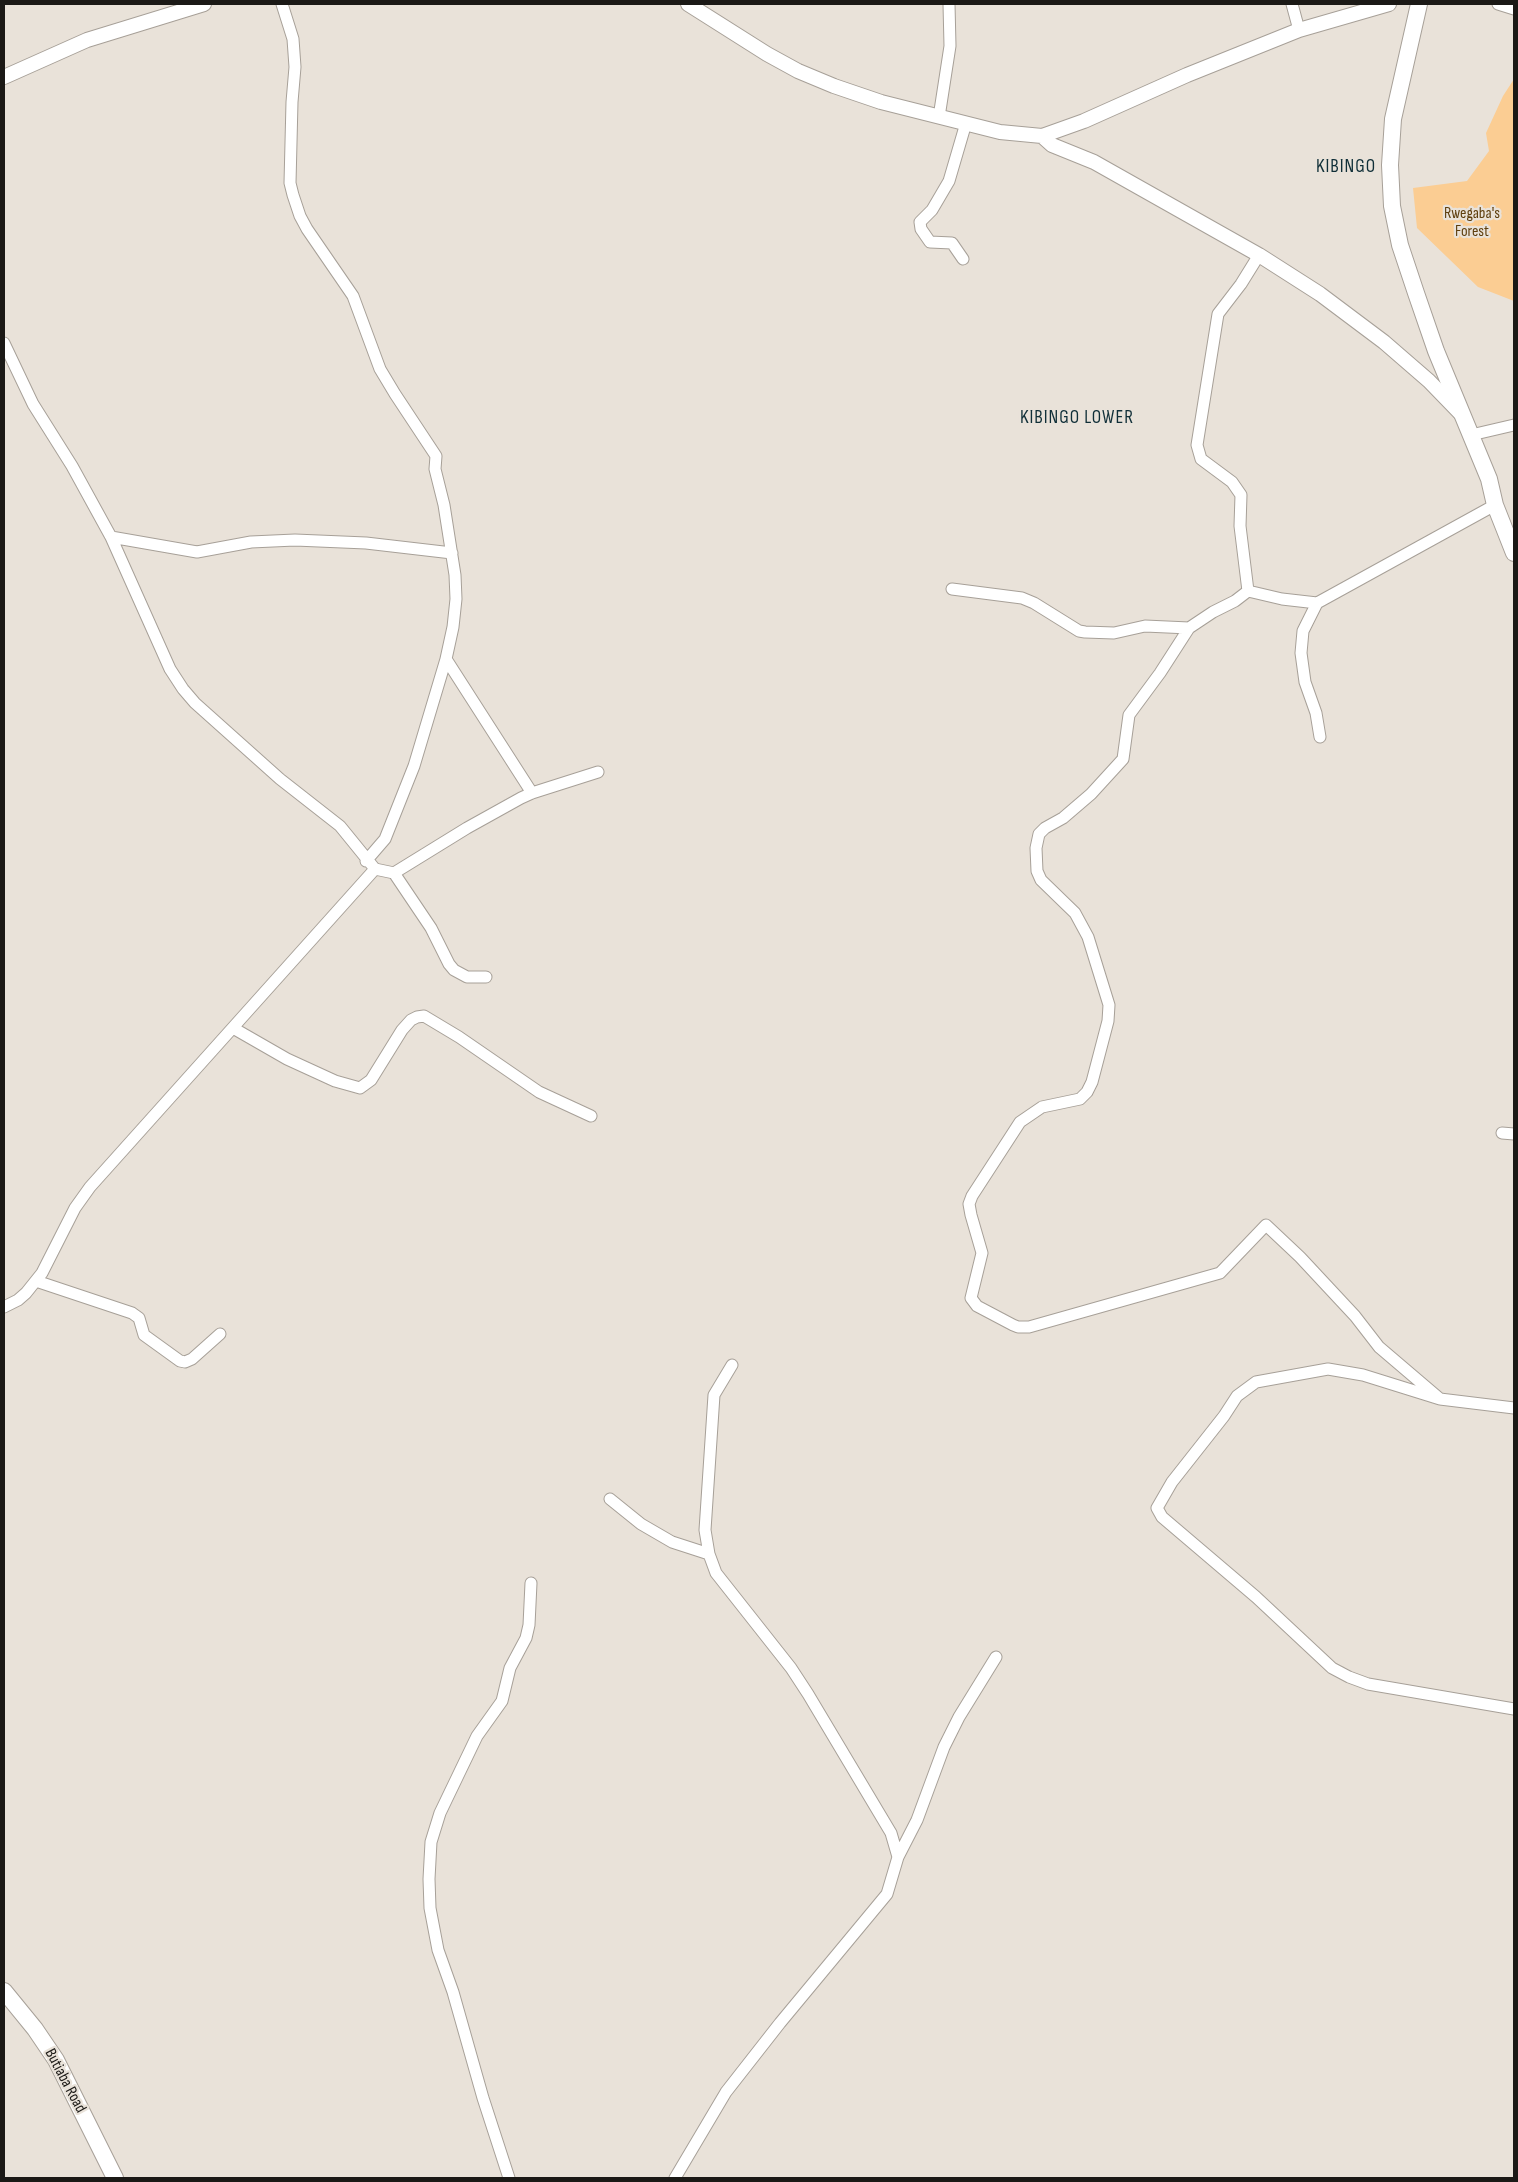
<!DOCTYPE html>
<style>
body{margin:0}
#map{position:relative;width:1518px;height:2182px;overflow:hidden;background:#e9e2d9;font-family:"Sofia Sans Condensed",sans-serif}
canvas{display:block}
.frame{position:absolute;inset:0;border:5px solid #1b1916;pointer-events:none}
</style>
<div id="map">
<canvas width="1518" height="2182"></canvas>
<div class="frame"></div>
</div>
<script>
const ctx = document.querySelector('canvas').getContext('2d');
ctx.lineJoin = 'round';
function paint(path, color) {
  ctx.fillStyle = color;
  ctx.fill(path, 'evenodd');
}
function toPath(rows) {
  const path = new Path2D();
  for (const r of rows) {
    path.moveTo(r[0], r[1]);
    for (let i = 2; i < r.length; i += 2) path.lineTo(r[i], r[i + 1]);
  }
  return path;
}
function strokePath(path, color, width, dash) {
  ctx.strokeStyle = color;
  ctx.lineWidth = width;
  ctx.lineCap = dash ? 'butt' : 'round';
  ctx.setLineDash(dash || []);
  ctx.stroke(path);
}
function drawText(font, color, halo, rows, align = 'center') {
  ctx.font = font + ' "Sofia Sans Condensed",sans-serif';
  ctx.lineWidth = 4.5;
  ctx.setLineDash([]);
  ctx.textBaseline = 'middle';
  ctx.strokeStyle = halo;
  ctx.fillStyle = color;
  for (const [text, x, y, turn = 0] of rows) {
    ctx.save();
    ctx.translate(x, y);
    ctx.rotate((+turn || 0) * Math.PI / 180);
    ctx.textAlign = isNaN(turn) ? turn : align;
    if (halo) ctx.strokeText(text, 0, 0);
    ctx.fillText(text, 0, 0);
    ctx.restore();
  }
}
paint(toPath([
 [1514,79,1514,301,1478,287,1417,228,1413,188,1467,181,1489,151,1486,133,1503,96]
]), '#fbcd93');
const minor = toPath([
 [282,4,293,39,295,67,292,102,290,183,293,195,300,216,307,229,353,296,380,369,395,394,436,456,435,469,444,505,455,575,456,599,453,627,446,659,414,766,385,839,366,861],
 [1292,4,1299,30],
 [1498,4,1514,9],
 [939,117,950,46,949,4],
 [963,259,952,243,930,242,921,229,920,222,932,210,949,181,966,123],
 [4,343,33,404,72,466,111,537,170,669,183,689,195,703,280,779,340,826,375,869,90,1187,75,1208,42,1273,26,1293,18,1300,4,1307],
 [1471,435,1514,425],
 [111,537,197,552,251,542,295,540,366,543,452,553],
 [952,589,1022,598,1034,603,1079,631,1085,632,1114,633,1145,626,1189,628],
 [1248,591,1240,526,1241,495,1232,482,1201,459,1197,445,1218,314,1241,284,1259,255],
 [1317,603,1282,599,1248,591,1235,601,1213,612,1189,628,1160,673,1129,715,1123,759,1091,794,1063,818,1045,828,1039,834,1036,848,1037,871,1041,880,1075,913,1088,937,1109,1005,1108,1021,1092,1082,1087,1092,1080,1099,1042,1107,1020,1122,972,1196,969,1204,971,1215,982,1253,971,1298,977,1306,1013,1325,1018,1327,1029,1327,1220,1273,1266,1225,1300,1257,1355,1316,1379,1347,1440,1399],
 [446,659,532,793],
 [1320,737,1316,713,1305,682,1301,653,1303,631,1317,603,1495,505],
 [375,869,394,873,431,928,449,964,454,970,467,977,486,977],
 [394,873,467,828,521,798,532,793,598,772],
 [233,1028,287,1059,335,1081,360,1088,371,1080,402,1030,411,1020,417,1017,424,1016,459,1037,539,1092,591,1116],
 [1502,1133,1514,1134],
 [36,1281,132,1313,139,1318,144,1335,180,1361,185,1362,192,1359,220,1334],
 [1514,1408,1440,1399,1363,1375,1328,1369,1256,1382,1237,1396,1224,1416,1172,1482,1157,1508,1162,1517,1256,1597,1332,1668,1349,1677,1368,1684,1514,1709],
 [610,1499,641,1524,672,1542,709,1554],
 [898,1857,917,1820,944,1747,959,1717,996,1657],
 [509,2178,483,2098,453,1992,438,1950,430,1908,429,1879,431,1842,440,1813,477,1736,502,1701,510,1668,526,1638,529,1625,531,1583],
 [675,2178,726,2092,780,2023,887,1894,898,1857,891,1833,808,1694,791,1668,716,1573,709,1554,705,1530,714,1395,732,1365]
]);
const tertiary = toPath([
 [688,4,767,54,798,71,834,86,881,102,1000,132,1042,136,1084,121,1187,75,1299,30,1389,4],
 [4,77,87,40,204,4],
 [1042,136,1052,145,1094,162,1259,255,1320,294,1384,342,1429,381,1460,413]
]);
const secondary = toPath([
 [1419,4,1393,119,1390,165,1392,206,1400,245,1416,293,1436,351,1489,479,1495,505,1514,553],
 [4,1991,35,2029,56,2060,115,2178]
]);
strokePath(minor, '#a7a098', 13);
strokePath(tertiary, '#a7a098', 16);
strokePath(secondary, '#a7a098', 18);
strokePath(minor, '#fff', 11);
strokePath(tertiary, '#fff', 14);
strokePath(secondary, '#fff', 16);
drawText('16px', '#5f3f0e', '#e9e2d9', [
 ["Rwegaba's",1472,214],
 ["Forest",1472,232]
]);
drawText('16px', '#1b1916', '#e9e2d9', [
 ["Butiaba Road",65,2081,62]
]);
ctx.letterSpacing = '1px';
drawText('19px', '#102f38', '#e9e2d9', [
 ["KIBINGO",1346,167],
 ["KIBINGO LOWER",1077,418]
]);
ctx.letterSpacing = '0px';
</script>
